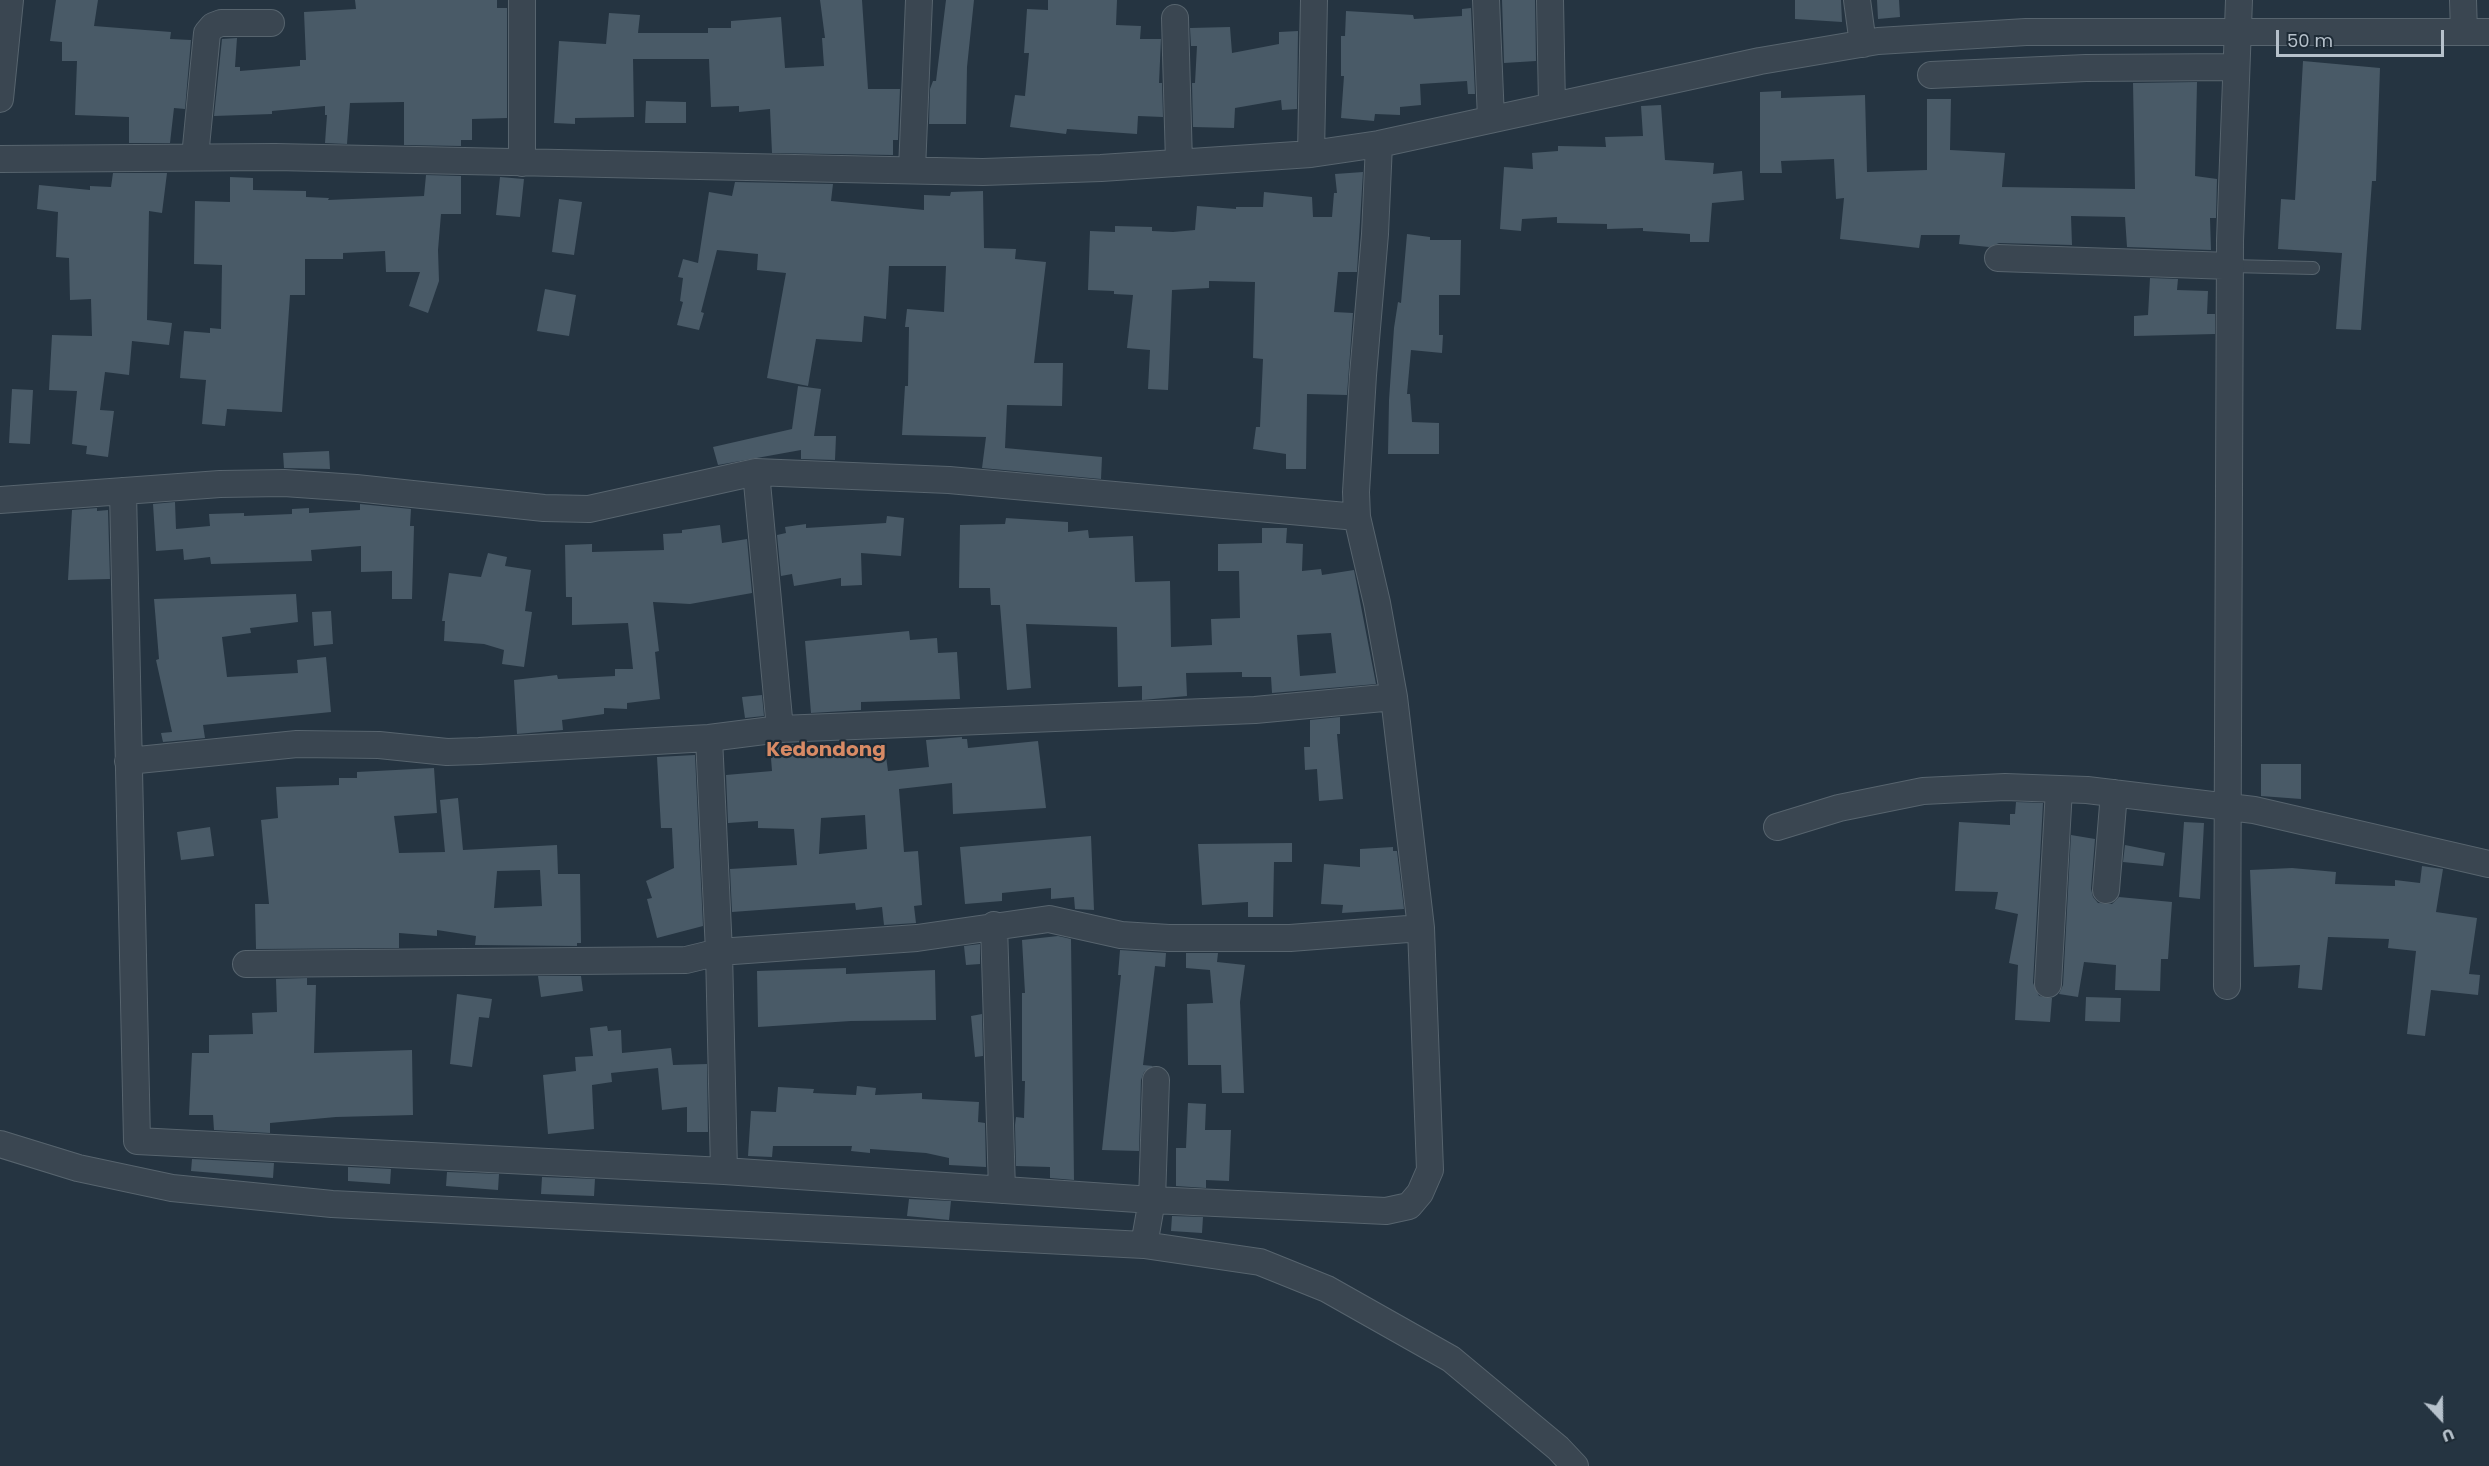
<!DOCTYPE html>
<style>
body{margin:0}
#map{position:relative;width:2489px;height:1466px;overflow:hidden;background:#253441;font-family:Poppins,sans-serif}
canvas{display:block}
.north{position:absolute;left:2411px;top:1388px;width:60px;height:60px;-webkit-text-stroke:4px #1e2b36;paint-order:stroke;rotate:158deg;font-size:16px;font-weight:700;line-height:24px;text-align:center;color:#b6c1cb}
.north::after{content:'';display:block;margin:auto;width:21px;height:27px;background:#b6c1cb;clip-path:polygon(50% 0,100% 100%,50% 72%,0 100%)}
.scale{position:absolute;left:2276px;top:30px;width:168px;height:27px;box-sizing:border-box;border:3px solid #b6c1cb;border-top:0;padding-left:8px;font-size:18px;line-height:21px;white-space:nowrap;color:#b6c1cb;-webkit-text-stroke:4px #1e2b36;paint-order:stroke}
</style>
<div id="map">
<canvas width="2489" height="1466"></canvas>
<div class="north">U</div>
<div class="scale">50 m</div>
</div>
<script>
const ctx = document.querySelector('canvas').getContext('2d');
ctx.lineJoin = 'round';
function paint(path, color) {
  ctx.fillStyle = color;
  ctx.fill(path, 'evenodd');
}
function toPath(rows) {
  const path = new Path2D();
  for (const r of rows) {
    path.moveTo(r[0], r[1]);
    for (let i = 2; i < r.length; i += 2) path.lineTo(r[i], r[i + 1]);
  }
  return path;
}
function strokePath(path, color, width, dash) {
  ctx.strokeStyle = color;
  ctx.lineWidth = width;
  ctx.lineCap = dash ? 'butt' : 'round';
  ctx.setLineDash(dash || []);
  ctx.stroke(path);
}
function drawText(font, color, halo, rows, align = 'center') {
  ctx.font = font + ' Poppins,sans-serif';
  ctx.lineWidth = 4.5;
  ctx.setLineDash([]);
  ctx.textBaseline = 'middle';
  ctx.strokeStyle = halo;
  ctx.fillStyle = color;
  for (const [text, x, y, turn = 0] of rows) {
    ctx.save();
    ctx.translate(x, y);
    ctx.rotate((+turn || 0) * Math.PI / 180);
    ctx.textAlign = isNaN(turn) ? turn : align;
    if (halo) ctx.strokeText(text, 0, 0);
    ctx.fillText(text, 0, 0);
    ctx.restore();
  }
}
paint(toPath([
 [56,0,98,0,94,26,171,32,170,39,191,40,185,109,174,108,170,143,129,143,129,117,75,115,77,61,62,61,62,42,50,41],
 [355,0,497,0,497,8,507,8,507,118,472,119,472,140,461,140,461,146,404,145,404,102,350,103,347,144,325,143,327,115,325,115,325,106,272,111,272,114,214,116,222,39,237,38,235,67,240,67,240,71,300,66,300,60,306,60,304,12,356,9],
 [820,0,862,0,868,89,900,89,898,140,893,140,893,155,772,153,770,109,739,112,739,106,711,107,709,59,633,59,634,117,575,118,575,124,554,123,559,41,606,44,609,13,640,15,638,33,708,33,708,28,731,28,731,21,781,17,785,68,824,66,822,38,825,38],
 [946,0,974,0,967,67,966,124,929,124,930,89,933,81,936,81],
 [1048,0,1117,0,1116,25,1141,26,1140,39,1161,39,1159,83,1162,83,1163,117,1138,116,1137,134,1067,129,1066,134,1010,127,1015,95,1025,96,1029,53,1024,53,1027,9,1048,10],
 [1502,0,1535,0,1536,61,1504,63],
 [1795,0,1841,0,1842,22,1795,19],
 [1877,0,1899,0,1900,17,1878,19],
 [1471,8,1475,94,1468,94,1467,81,1420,84,1421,105,1400,107,1400,115,1375,114,1374,121,1341,118,1344,76,1341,76,1341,36,1345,36,1346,11,1413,15,1414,19,1462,16,1462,9],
 [1230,27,1232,53,1279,44,1279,32,1298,31,1297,109,1282,110,1281,100,1235,108,1234,128,1193,127,1192,83,1195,83,1197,46,1191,46,1190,28],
 [2303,61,2380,68,2376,181,2372,181,2361,330,2336,329,2342,253,2278,249,2281,199,2295,200],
 [2197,82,2195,176,2217,179,2216,218,2210,218,2211,250,2127,247,2125,217,2071,216,2072,245,1999,243,1989,247,1959,244,1960,235,1921,235,1919,248,1840,239,1844,198,1836,199,1834,159,1781,161,1782,173,1760,173,1760,92,1781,91,1781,98,1865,95,1867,172,1927,170,1927,99,1951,99,1950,150,2005,153,2002,187,2135,189,2133,83],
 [646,101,686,102,686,123,645,123],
 [1661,105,1665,160,1714,163,1713,174,1742,171,1744,200,1712,203,1709,242,1690,242,1690,234,1643,231,1643,228,1607,229,1607,224,1557,223,1557,217,1522,219,1521,231,1500,229,1504,167,1533,169,1532,153,1558,151,1558,146,1606,147,1605,137,1643,136,1641,106],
 [1363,172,1357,272,1338,272,1334,312,1353,313,1347,395,1307,394,1306,469,1286,469,1286,454,1253,449,1256,427,1260,427,1263,359,1253,358,1255,282,1209,281,1209,288,1172,290,1168,390,1148,389,1150,350,1127,348,1133,295,1114,294,1114,291,1088,290,1090,231,1115,232,1115,226,1152,227,1152,231,1173,232,1195,230,1197,206,1236,209,1236,207,1263,207,1264,192,1312,197,1313,217,1332,217,1334,193,1337,193,1335,174],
 [113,173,167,173,162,213,149,211,147,320,172,323,169,345,132,341,129,375,105,372,100,410,114,411,108,457,86,454,87,446,72,444,77,391,49,390,52,335,92,336,91,299,70,300,69,258,56,257,58,212,37,209,39,185,90,190,90,186,111,187],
 [426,175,461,176,461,214,441,214,438,250,439,281,428,313,409,306,420,272,386,272,385,251,343,253,343,259,305,259,305,295,290,295,282,412,227,409,225,426,202,424,206,380,180,378,184,331,210,333,210,328,221,329,222,265,194,264,195,201,230,202,230,177,253,178,253,190,306,191,306,197,329,198,328,200,424,196],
 [500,177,524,179,520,217,496,215],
 [735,182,833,184,831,201,924,210,924,195,950,196,951,192,983,191,984,248,1016,249,1015,259,1046,262,1034,363,1063,363,1062,406,1007,405,1005,448,1102,457,1101,479,982,468,986,437,902,435,905,386,908,386,909,327,905,327,907,309,944,312,946,266,889,266,886,319,864,316,862,342,816,339,808,386,767,378,786,273,757,270,758,254,717,250,701,312,704,313,699,330,677,325,683,302,680,301,683,278,678,277,683,259,698,263,709,192,732,196],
 [559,199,582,202,574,255,552,252],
 [1407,234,1430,237,1430,240,1461,240,1460,295,1439,295,1439,335,1443,335,1442,353,1411,350,1407,394,1410,394,1412,422,1439,423,1439,454,1388,454,1389,400,1394,328,1398,302,1401,303],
 [2150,278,2178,279,2177,290,2208,291,2207,314,2215,314,2215,334,2134,336,2134,316,2148,315],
 [545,289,576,295,569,336,537,331],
 [798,386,821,389,814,436,836,436,835,460,801,459,801,450,718,465,713,447,792,429],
 [12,389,33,390,30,444,9,443],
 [329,451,330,469,284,468,283,453],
 [175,502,176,529,210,526,209,514,244,513,244,516,292,514,292,509,309,508,309,513,360,510,360,504,411,509,410,526,414,526,412,599,392,599,392,571,361,572,361,546,311,550,312,561,211,564,210,557,184,560,183,549,156,551,153,504],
 [97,508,97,511,108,510,110,579,68,580,72,510],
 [887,516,904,518,901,556,861,553,862,585,841,586,841,578,794,586,792,574,781,576,777,535,786,533,785,527,806,524,806,528,886,523],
 [1006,518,1068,522,1068,532,1088,530,1089,538,1133,536,1135,582,1170,581,1171,647,1212,645,1211,619,1240,618,1239,571,1218,571,1218,544,1262,543,1262,528,1287,528,1286,543,1303,544,1302,571,1321,569,1322,575,1354,570,1376,684,1272,693,1271,677,1242,677,1242,672,1186,673,1187,696,1142,700,1142,686,1118,687,1117,627,1026,624,1031,688,1007,690,1000,605,991,605,990,588,959,588,960,525,1005,524],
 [1331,633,1336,673,1300,676,1297,635],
 [720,525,722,543,747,539,752,593,690,604,653,602,659,651,655,652,660,699,627,703,627,709,604,708,604,714,562,720,563,730,517,734,514,680,557,675,558,679,615,676,615,669,633,669,628,623,572,625,572,597,566,597,565,545,592,544,592,552,664,550,663,534,682,533,682,530],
 [488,553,507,557,505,566,531,570,525,611,532,612,524,667,502,664,504,650,484,644,444,641,445,621,442,621,449,573,481,577],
 [296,594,298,622,250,628,251,633,222,637,227,677,298,673,297,660,326,657,331,712,203,725,205,738,163,742,161,733,172,732,156,660,159,659,154,599],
 [331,611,333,644,314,646,312,612],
 [909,631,910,640,937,638,938,653,957,652,960,699,861,702,861,710,811,713,805,641],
 [762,695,764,716,745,718,742,697],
 [1340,717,1340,734,1337,734,1343,799,1319,801,1317,769,1305,770,1304,747,1310,747,1310,720],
 [962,737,962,739,967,739,968,748,1038,741,1046,808,953,814,952,783,899,789,904,852,918,851,922,905,914,906,916,923,884,925,882,907,856,910,855,903,732,912,730,869,797,865,794,829,758,828,758,821,728,823,726,775,772,771,770,746,795,744,796,755,837,751,837,757,885,749,888,771,929,767,926,740],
 [865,815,867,849,819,854,821,818],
 [695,755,703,926,657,938,647,899,652,898,646,881,674,868,672,828,661,828,657,757],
 [2261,764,2301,764,2301,799,2261,796],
 [434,768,437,813,394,816,399,853,445,852,440,800,458,798,463,850,557,845,558,874,580,874,581,943,577,943,577,946,475,945,476,936,437,930,437,936,399,933,399,948,256,949,255,904,269,904,261,820,278,818,276,787,339,785,339,778,357,778,357,772],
 [540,870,542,906,494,908,497,871],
 [2016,802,2043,803,2033,983,2039,996,2052,998,2050,1022,2015,1020,2018,965,2009,963,2018,914,1995,909,1998,892,1955,891,1959,822,2010,825,2010,814,2015,814],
 [2184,822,2204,823,2200,899,2179,897],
 [210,827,214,856,181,860,177,832],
 [2071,835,2095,839,2091,889,2093,897,2098,903,2112,904,2119,897,2172,902,2168,959,2161,959,2160,991,2115,990,2116,965,2084,962,2078,997,2059,994,2063,985],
 [1091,836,1094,910,1075,909,1074,897,1051,899,1051,888,1002,893,1002,901,965,904,960,847],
 [1292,843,1292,862,1274,862,1273,917,1248,917,1248,902,1202,905,1198,844],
 [2125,845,2165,853,2163,866,2123,862],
 [1393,847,1393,851,1397,851,1404,909,1342,913,1343,905,1321,904,1324,864,1360,867,1360,849],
 [2422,866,2443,869,2436,912,2477,918,2469,974,2480,975,2478,995,2431,990,2425,1036,2407,1034,2416,951,2388,948,2389,939,2328,937,2322,990,2298,988,2300,965,2254,967,2250,870,2292,868,2336,872,2335,884,2395,886,2395,880,2420,883],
 [1058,936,1071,939,1074,1180,1050,1178,1050,1167,1016,1166,1015,1125,1016,1117,1024,1118,1025,1081,1022,1081,1022,993,1025,993,1022,940],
 [980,944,980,964,966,965,964,946],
 [1120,950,1166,953,1165,967,1155,966,1143,1065,1153,1066,1144,1072,1141,1080,1139,1151,1102,1150,1121,975,1118,975],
 [1186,953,1218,953,1217,962,1245,965,1240,1002,1244,1093,1222,1093,1221,1065,1188,1065,1187,1004,1213,1003,1210,970,1186,968],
 [846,968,846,974,935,970,936,1020,851,1021,758,1027,757,971],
 [538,976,581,976,583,991,541,997],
 [307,978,307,985,316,985,314,1053,412,1050,413,1115,336,1117,270,1123,270,1133,214,1130,213,1115,189,1115,192,1053,209,1053,209,1035,253,1034,252,1013,277,1012,276,979],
 [457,994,492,999,489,1018,479,1017,472,1067,450,1064],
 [2086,997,2121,998,2120,1022,2085,1021],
 [982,1014,983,1056,975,1057,971,1016],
 [607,1026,608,1031,621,1030,622,1053,671,1048,673,1065,707,1064,708,1132,687,1132,687,1107,662,1110,658,1068,611,1073,612,1082,592,1085,594,1129,548,1134,543,1075,576,1071,575,1057,593,1056,590,1028],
 [857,1086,876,1088,875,1095,922,1093,922,1099,979,1102,978,1122,985,1123,986,1167,949,1165,949,1158,926,1153,870,1149,870,1153,851,1151,852,1146,773,1146,772,1157,748,1156,751,1111,776,1112,778,1087,814,1089,813,1093,856,1095],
 [1188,1103,1206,1104,1205,1130,1231,1130,1229,1181,1206,1180,1206,1188,1176,1186,1176,1148,1186,1148],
 [192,1159,274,1163,273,1178,191,1171],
 [348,1167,391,1169,390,1184,348,1181],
 [447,1172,499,1174,498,1190,446,1186],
 [542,1177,595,1179,594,1196,541,1194],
 [909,1199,951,1201,949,1220,907,1216],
 [1172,1216,1203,1217,1202,1233,1171,1231]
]), '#495a67');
const service = toPath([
 [2231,266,2313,268]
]);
const minor = toPath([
 [522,0,522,163],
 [1486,0,1491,119],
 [1550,0,1552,106],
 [1857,0,1863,44],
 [2463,0,2464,32],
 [1175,18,1179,163],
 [1931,75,2086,68,2236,67],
 [0,99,10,0],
 [1311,154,1314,0],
 [195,157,207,33,213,26,221,23,271,23],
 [0,159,275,157,983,172,1101,168,1311,154,1379,144,1760,61,1878,41,2026,32,2489,32],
 [912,170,919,0],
 [1998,258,2231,266],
 [756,472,780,729],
 [123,491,137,1141,724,1171,1152,1200,1386,1211,1409,1206,1420,1193,1430,1170,1421,928,1394,697,1377,603,1357,517,1356,492,1363,375,1375,234,1379,144],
 [0,500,220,484,284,483,356,488,544,508,589,509,756,472,949,480,1357,517],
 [709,738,719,952,724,1171],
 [128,761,297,744,379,745,447,752,479,751,709,738,780,729,1255,710,1394,697],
 [1777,827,1839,808,1923,791,2005,787,2087,790,2254,810,2489,864],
 [2106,890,2114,793],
 [994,925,1002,1190],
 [246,964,686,960,719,952,917,938,1049,919,1121,935,1169,938,1290,938,1421,928],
 [2048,984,2059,789],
 [2227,986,2230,241,2239,0],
 [0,1144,78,1168,172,1188,332,1204,1144,1245,1260,1262,1327,1289,1451,1359,1558,1448,1575,1466],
 [1144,1245,1152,1200,1156,1080]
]);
strokePath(service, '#57646e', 14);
strokePath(minor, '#57646e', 28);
strokePath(service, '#3a4651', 12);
strokePath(minor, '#3a4651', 26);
drawText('bold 20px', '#d78a65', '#1e2b36', [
 ["Kedondong",826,751]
]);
</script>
